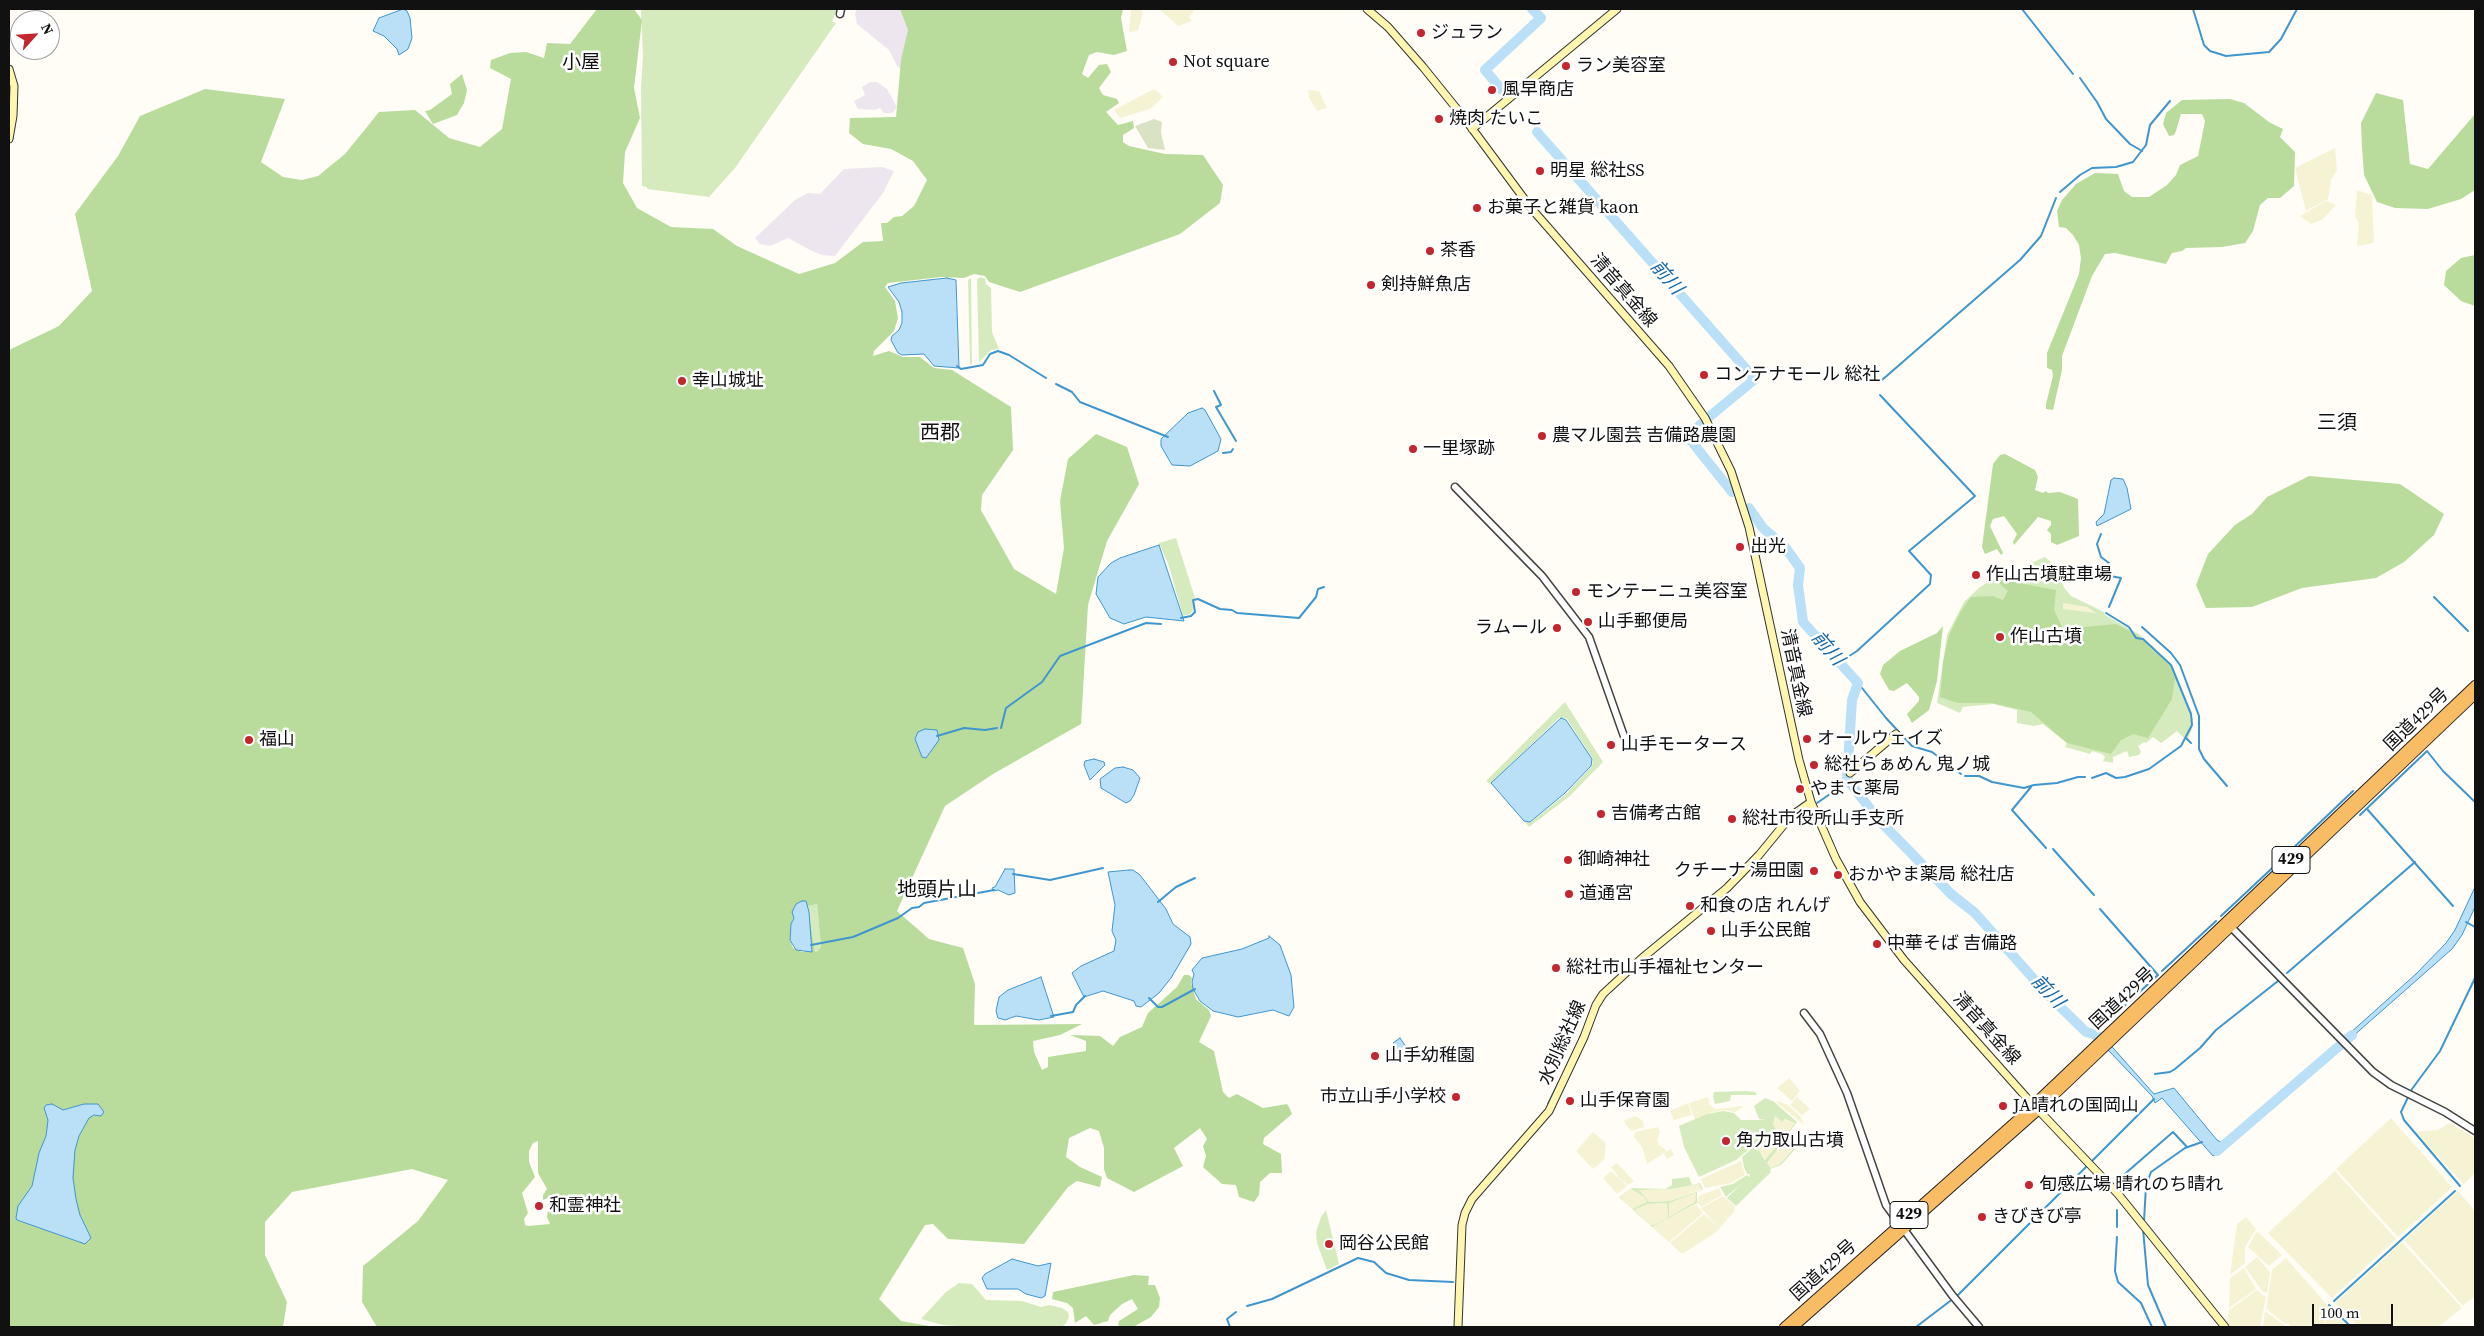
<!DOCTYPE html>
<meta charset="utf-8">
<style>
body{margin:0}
#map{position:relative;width:2484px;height:1336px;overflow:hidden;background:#fffdf5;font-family:"Source Serif 4",serif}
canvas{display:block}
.frame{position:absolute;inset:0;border:10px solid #111;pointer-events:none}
.north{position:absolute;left:10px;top:10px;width:50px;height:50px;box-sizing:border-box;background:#fff;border:1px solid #a0a0a0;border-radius:50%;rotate:64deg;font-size:14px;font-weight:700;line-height:20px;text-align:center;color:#111}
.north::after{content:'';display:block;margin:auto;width:18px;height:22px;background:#c4262e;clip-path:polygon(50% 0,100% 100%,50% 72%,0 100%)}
.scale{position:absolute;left:2312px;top:1304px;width:81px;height:22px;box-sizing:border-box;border:2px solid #111;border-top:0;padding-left:6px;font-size:15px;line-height:18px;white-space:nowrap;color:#111;-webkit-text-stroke:4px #fff;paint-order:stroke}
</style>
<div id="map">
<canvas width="2484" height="1336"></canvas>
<div class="frame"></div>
<div class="north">N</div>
<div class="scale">100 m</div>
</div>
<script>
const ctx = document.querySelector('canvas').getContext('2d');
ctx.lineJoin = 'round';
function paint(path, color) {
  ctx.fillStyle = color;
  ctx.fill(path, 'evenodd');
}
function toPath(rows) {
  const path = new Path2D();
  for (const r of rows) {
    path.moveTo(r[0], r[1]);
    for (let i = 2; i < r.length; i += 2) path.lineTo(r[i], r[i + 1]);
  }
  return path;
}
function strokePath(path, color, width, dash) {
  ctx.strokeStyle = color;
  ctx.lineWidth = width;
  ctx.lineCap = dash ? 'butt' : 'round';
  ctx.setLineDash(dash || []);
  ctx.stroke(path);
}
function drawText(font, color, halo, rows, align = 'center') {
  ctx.font = font + ' "Source Serif 4","Noto Sans JP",serif';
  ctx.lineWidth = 5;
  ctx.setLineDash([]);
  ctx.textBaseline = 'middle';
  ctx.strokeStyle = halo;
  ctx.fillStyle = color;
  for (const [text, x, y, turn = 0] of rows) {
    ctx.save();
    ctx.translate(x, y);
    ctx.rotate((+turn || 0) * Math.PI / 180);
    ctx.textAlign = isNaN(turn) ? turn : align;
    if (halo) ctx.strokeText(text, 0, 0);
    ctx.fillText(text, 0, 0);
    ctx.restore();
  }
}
paint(toPath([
 [857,9,909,9,918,83,897,66,889,50,857,24,855,14],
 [870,82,877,82,887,89,897,107,892,113,884,113,880,108,875,110,858,109,854,101,865,95,862,87],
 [882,167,894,171,883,193,835,256,822,255,810,250,788,238,770,246,760,244,755,238,795,200,808,193,820,194,844,169]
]), '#eee6ef');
paint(toPath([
 [1131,9,1141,9,1143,12,1138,31,1129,32],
 [1159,9,1192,9,1194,11,1189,17,1192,21,1178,26],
 [1154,89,1163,97,1150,109,1120,118,1114,110],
 [1308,90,1319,91,1327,108,1317,111,1309,98],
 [2335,148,2337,170,2331,180,2328,199,2306,211,2295,168],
 [2357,190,2372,195,2374,243,2357,246,2359,224,2355,216],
 [2326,201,2336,205,2322,220,2311,224,2300,216],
 [2026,565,2030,579,2006,575],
 [2063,603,2087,607,2096,613,2062,609],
 [1789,1078,1800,1091,1792,1101,1777,1088],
 [1708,1097,1710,1103,1701,1107,1709,1104,1715,1109,1744,1106,1735,1112,1724,1110,1712,1112,1695,1120,1689,1103],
 [1797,1097,1810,1109,1802,1115,1790,1105],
 [1779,1101,1789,1106,1801,1117,1804,1125,1776,1102],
 [1688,1103,1692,1115,1674,1120,1670,1111],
 [1635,1116,1642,1120,1645,1127,1631,1131,1623,1121],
 [1775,1116,1782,1122,1785,1119,1795,1123,1784,1137,1773,1125],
 [2391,1118,2452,1187,2398,1237,2336,1169],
 [2450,1123,2475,1138,2475,1173,2464,1184,2415,1132,2437,1130],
 [1658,1127,1660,1133,1657,1139,1659,1145,1666,1150,1665,1152,1671,1149,1674,1155,1667,1159,1664,1153,1647,1164,1642,1147,1634,1137,1635,1132],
 [1776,1131,1783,1139,1766,1160,1758,1148],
 [1593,1132,1606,1143,1604,1160,1593,1169,1576,1151],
 [1786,1137,1796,1146,1780,1164,1771,1168,1767,1163],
 [1741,1161,1745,1175,1731,1183,1705,1188,1701,1179],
 [1617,1163,1634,1181,1628,1185,1619,1178,1611,1167],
 [1611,1171,1627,1186,1617,1194,1603,1178],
 [2335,1171,2396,1239,2332,1298,2268,1233],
 [1700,1184,1702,1189,1670,1201,1649,1202,1638,1190,1672,1189],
 [1719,1188,1722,1195,1701,1207,1697,1202,1699,1196],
 [1631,1189,1644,1197,1647,1202,1632,1209,1620,1197],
 [2458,1191,2475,1211,2475,1296,2463,1306,2404,1240],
 [1696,1193,1695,1202,1669,1217,1669,1203],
 [1723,1196,1735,1206,1734,1212,1715,1233,1682,1254,1670,1243,1704,1214,1718,1227,1701,1208],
 [1667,1203,1668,1218,1654,1225,1650,1225,1633,1210,1648,1204],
 [1696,1204,1703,1213,1669,1242,1652,1227],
 [2246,1217,2256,1229,2245,1247,2245,1263,2230,1275,2237,1224],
 [2257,1231,2282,1255,2269,1266,2248,1247],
 [2402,1242,2462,1308,2438,1327,2359,1327,2335,1303],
 [2257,1257,2270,1272,2267,1293,2262,1291,2245,1267],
 [2286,1258,2330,1308,2331,1312,2321,1327,2288,1327,2290,1325,2288,1323,2286,1324,2266,1309,2272,1270],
 [2244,1268,2256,1289,2229,1308,2230,1278],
 [2257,1290,2266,1297,2260,1327,2230,1327,2227,1323,2229,1310],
 [2265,1311,2284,1325,2284,1327,2263,1327],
 [2333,1311,2348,1326,2347,1327,2322,1327]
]), '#f6f3d4');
paint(toPath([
 [641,9,837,9,832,22,836,23,735,168,709,197,647,189,647,187,642,186,641,88,643,56],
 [981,277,985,279,986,284,991,288,992,332,999,349,991,350,979,362,977,279],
 [971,278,972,364,970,365,968,280],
 [1176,538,1195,598,1192,599,1193,611,1190,614,1183,616,1169,566,1159,543],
 [2045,557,2052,563,2065,589,2071,596,2104,612,2105,615,2139,634,2171,664,2193,719,2192,729,2188,738,2185,739,2177,731,2161,743,2153,737,2146,743,2144,742,2138,746,2141,752,2139,755,2129,757,2127,751,2113,757,2113,763,2103,761,2105,757,2102,754,2092,751,2090,754,2065,747,2067,743,2043,724,2034,726,2017,723,2017,710,1993,704,1963,707,1960,713,1937,703,1947,635,1964,602,1980,587,1994,579],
 [2026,565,2030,579,2006,575],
 [2063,603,2087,607,2096,613,2063,609],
 [1565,702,1603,762,1570,796,1529,827,1525,822,1531,822,1566,794,1592,766,1593,759,1567,719,1560,717,1490,784,1486,781],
 [817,904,821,947,819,951,815,952,808,906],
 [1746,1091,1755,1092,1757,1095,1731,1095,1730,1101,1715,1104,1713,1097,1714,1092],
 [1765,1098,1773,1101,1797,1122,1786,1136,1798,1146,1781,1165,1770,1169,1771,1172,1736,1206,1727,1198,1743,1182,1726,1197,1720,1187,1733,1184,1747,1175,1749,1177,1750,1174,1747,1174,1744,1167,1742,1157,1755,1146,1766,1162,1755,1145,1769,1133,1736,1160,1699,1177,1684,1147,1679,1126,1707,1114,1723,1111,1734,1113,1741,1120,1765,1120,1759,1119,1754,1106],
 [1775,1116,1782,1122,1785,1119,1795,1123,1784,1137,1773,1125],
 [1776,1131,1783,1139,1765,1160,1758,1148],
 [1786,1138,1796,1146,1780,1164,1771,1168,1767,1163],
 [1689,1177,1692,1185,1700,1183,1703,1190,1697,1192,1697,1203,1652,1227,1619,1197,1632,1188,1665,1189,1672,1185,1672,1179],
 [1699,1184,1702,1190,1670,1201,1649,1202,1639,1190,1672,1189],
 [1631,1189,1644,1197,1647,1202,1632,1209,1620,1197],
 [1696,1193,1695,1202,1669,1217,1669,1203],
 [1667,1203,1668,1218,1654,1225,1650,1225,1634,1210,1648,1204],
 [1326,1210,1339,1264,1327,1270,1317,1243,1316,1232,1321,1217],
 [959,1283,972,1284,986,1300,1022,1301,1041,1307,1049,1305,1062,1308,1068,1312,1069,1317,1066,1323,1062,1327,971,1327,943,1325,921,1319,946,1292]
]), '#d5ebbd');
paint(toPath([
 [597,9,634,9,642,20,634,88,640,118,625,152,623,183,637,208,671,227,713,229,737,246,799,274,835,263,863,242,883,241,881,223,887,223,894,217,902,216,914,206,927,180,913,161,891,149,863,144,849,133,850,118,896,117,901,60,908,30,900,9,1123,9,1121,18,1127,51,1114,55,1097,52,1089,55,1082,74,1088,78,1099,65,1107,64,1111,72,1099,88,1103,95,1117,99,1119,103,1106,112,1118,125,1133,121,1134,128,1123,135,1123,142,1129,146,1165,154,1203,155,1223,185,1220,203,1180,234,1020,292,989,282,985,276,974,274,964,278,941,277,888,283,885,287,895,301,898,318,894,331,874,351,873,356,889,351,903,357,920,357,934,368,952,370,1011,407,1013,450,982,495,981,510,1014,569,1056,594,1064,548,1060,501,1068,459,1096,434,1127,447,1139,484,1107,541,1088,605,1081,724,993,774,945,806,897,911,929,939,963,948,975,984,974,1025,1082,1024,1060,1035,1033,1041,1034,1052,1042,1070,1048,1067,1048,1057,1086,1051,1086,1041,1070,1035,1100,1036,1113,1046,1120,1037,1142,1027,1148,1013,1177,987,1184,975,1189,975,1192,978,1191,983,1196,999,1209,1010,1211,1016,1199,1042,1214,1051,1223,1092,1229,1098,1237,1094,1263,1108,1287,1104,1290,1109,1292,1114,1264,1138,1263,1144,1281,1154,1282,1173,1270,1173,1260,1182,1259,1195,1254,1202,1239,1197,1236,1185,1222,1184,1203,1167,1206,1156,1203,1146,1207,1139,1200,1128,1174,1148,1183,1166,1134,1192,1107,1178,1104,1169,1104,1148,1099,1131,1090,1128,1069,1138,1066,1157,1080,1167,1102,1177,1100,1187,1077,1181,1068,1187,1024,1244,948,1239,933,1224,925,1225,879,1299,901,1321,935,1327,377,1327,362,1302,363,1266,418,1221,448,1180,412,1169,292,1192,265,1222,265,1255,287,1302,283,1327,9,1327,9,350,59,326,92,291,75,214,118,156,140,116,205,89,285,99,261,162,283,177,302,180,318,176,345,154,379,112,415,110,449,138,480,147,502,129,511,79,490,68,491,60,510,53,526,52,544,58,547,43,570,44],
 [806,901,809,912,807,951,802,952,793,948,790,940,791,924,794,916],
 [817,904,821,947,818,951,815,952,808,906],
 [538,1141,538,1173,547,1189,543,1195,543,1200,552,1196,554,1206,548,1210,547,1217,550,1224,528,1226,525,1225,524,1219,528,1213,522,1193,535,1177,529,1162,529,1151,533,1143],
 [462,74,467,90,464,103,457,115,433,124,425,111,430,110,452,94,450,84],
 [2376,93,2403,100,2410,164,2428,169,2475,114,2475,190,2461,199,2428,209,2395,208,2377,202,2364,175,2362,147,2361,123],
 [2230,99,2244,103,2269,122,2283,129,2280,137,2295,152,2294,186,2280,198,2268,198,2260,205,2253,231,2245,243,2222,247,2186,248,2182,251,2172,253,2166,264,2115,253,2105,254,2092,276,2062,356,2062,370,2053,410,2046,409,2046,404,2053,376,2052,370,2047,368,2047,353,2079,274,2081,258,2079,245,2073,235,2066,228,2059,227,2057,211,2062,200,2076,184,2095,173,2118,174,2124,191,2132,197,2149,197,2167,185,2176,175,2180,165,2198,156,2205,121,2202,114,2181,114,2176,131,2174,135,2169,136,2163,124,2166,113,2182,100],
 [2475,255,2475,306,2461,301,2444,285,2446,271,2461,258],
 [2005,454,2035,470,2038,477,2035,490,2043,493,2046,491,2048,493,2060,492,2078,499,2079,536,2057,545,2051,542,2051,534,2047,530,2051,525,2051,521,2038,517,2014,545,2013,542,2017,534,2004,516,1993,519,1990,526,2003,553,2001,555,1997,549,1985,554,1982,547,1993,464,2000,455],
 [2309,476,2400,484,2444,514,2434,535,2404,562,2376,578,2302,588,2252,607,2206,608,2196,585,2208,554,2235,525,2252,514,2267,497],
 [2003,580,2056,590,2054,610,2063,629,2116,624,2137,635,2170,666,2175,679,2172,699,2148,738,2133,734,2121,740,2111,754,2067,743,2031,712,1992,703,1958,703,1940,697,1943,662,1949,635,1961,611,1971,597,1993,596,2003,600,2008,591,1999,583],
 [1943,626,1937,681,1929,710,1912,723,1907,714,1919,701,1919,697,1907,683,1894,691,1889,690,1880,674,1883,665,1900,651,1937,633],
 [1134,1275,1149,1276,1148,1285,1155,1285,1160,1298,1159,1307,1151,1317,1133,1327,1121,1327,1118,1325,1119,1321,1138,1309,1132,1299,1122,1304,1110,1315,1108,1321,1094,1325,1086,1316,1075,1323,1073,1308,1067,1303,1052,1299,1053,1292]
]), '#b9dc9c');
paint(toPath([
 [1154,119,1162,122,1161,132,1165,150,1148,148,1135,126]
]), '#d9e3c4');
const water = toPath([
 [403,9,407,11,410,18,412,38,408,49,399,55,397,49,384,36,373,31,379,18,403,9],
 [947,278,956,280,959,368,934,366,924,354,902,355,898,353,891,340,892,336,899,330,902,323,902,312,899,302,888,287,901,283,947,278],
 [1202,408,1205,410,1221,439,1218,451,1190,466,1172,465,1161,446,1161,439,1188,413,1202,408],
 [2114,478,2123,479,2127,488,2131,509,2097,526,2096,522,2104,514,2111,480,2114,478],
 [1159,545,1184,621,1146,617,1124,624,1110,618,1096,594,1098,577,1111,563,1120,558,1159,545],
 [1561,718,1566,720,1592,759,1591,766,1565,793,1530,822,1524,821,1491,783,1561,718],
 [925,729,937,730,939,740,926,758,922,757,915,739,918,732,925,729],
 [1094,759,1104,762,1105,765,1090,780,1084,765,1085,761,1094,759],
 [1123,767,1133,770,1140,778,1134,795,1130,801,1126,803,1101,788,1100,779,1115,768,1123,767],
 [1005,869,1014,869,1015,893,1009,895,998,890,993,891,992,888,995,887,1005,869],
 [1129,870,1133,870,1140,875,1166,909,1173,924,1190,937,1191,944,1171,978,1159,993,1141,1007,1136,1006,1134,1001,1103,991,1084,997,1072,973,1081,966,1114,951,1116,940,1112,931,1115,905,1108,872,1129,870],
 [2475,887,2475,907,2462,935,2452,949,2343,1045,2340,1042,2416,974,2446,943,2455,930,2475,887],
 [802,901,806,901,809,912,812,952,796,950,790,940,791,924,794,918,792,912,796,904,802,901],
 [1269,936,1280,945,1291,975,1294,1007,1289,1016,1273,1010,1238,1017,1213,1011,1200,1001,1193,989,1192,982,1194,974,1192,970,1202,958,1242,949,1269,938,1269,936],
 [1041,977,1054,1017,1039,1020,1016,1016,1005,1020,998,1018,996,1011,999,997,1008,990,1041,977],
 [2085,1030,2098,1031,2154,1094,2174,1088,2217,1140,2228,1146,2213,1156,2162,1098,2155,1103,2152,1096,2110,1052,2084,1031,2085,1030],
 [1400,1038,1411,1054,1404,1059,1393,1043,1400,1038],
 [52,1104,63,1110,84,1104,98,1104,104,1112,101,1116,94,1115,89,1118,79,1136,75,1150,73,1178,76,1199,80,1215,91,1238,85,1244,17,1220,16,1218,18,1206,32,1186,39,1153,46,1136,48,1120,44,1108,46,1105,52,1104],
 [1012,1259,1038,1266,1051,1263,1045,1296,1041,1298,1026,1294,1018,1289,987,1289,982,1278,985,1274,1012,1259]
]);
paint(water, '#b9e0f7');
strokePath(water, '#3f96cf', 1);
strokePath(toPath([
 [2022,9,2073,74],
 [2193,9,2204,45,2210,51,2226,56,2269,52,2281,39,2297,9],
 [2080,78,2097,102,2106,119,2130,144,2142,151],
 [2060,192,2080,175,2092,168,2116,167,2133,162,2146,145,2150,125,2170,101],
 [957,366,961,369,983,365,990,354,998,351,1009,355,1046,378],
 [1882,380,2020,260,2041,236,2056,198],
 [1056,384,1072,392,1080,402,1168,437],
 [1214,391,1221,405,1216,407,1236,441],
 [1223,453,1231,452,1233,449],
 [2101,534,2097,544,2101,557,2109,563,2101,573,2104,579,2110,576,2121,578,2109,607],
 [2434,597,2468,631],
 [1181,618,1191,616,1195,612,1193,600,1198,599,1220,609,1232,610,1237,613,1299,618,1316,597,1318,589,1324,587],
 [2142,627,2171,653,2180,665,2199,716,2199,749,2204,759,2227,786],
 [1840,662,1857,651,1930,584,1931,575,1909,551,1975,496,1880,395],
 [1858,683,1886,718,1912,746,1932,752,1961,774],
 [1001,728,1006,708,1042,682,1060,656,1146,623,1161,624],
 [937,736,964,728,985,730,997,728],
 [2186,738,2191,743],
 [1965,776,1979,776,1992,782,2024,788,2034,785,2057,783,2078,777,2085,777],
 [2092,778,2106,773,2116,778,2125,777,2149,769,2181,746,2192,725,2191,714,2171,665,2143,639,2136,638,2129,627,2106,613],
 [2031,787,2012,810,2046,848],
 [1817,803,1849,781],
 [2367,809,2453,906],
 [2360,815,2427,751,2443,771,2475,802],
 [2053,849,2094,895],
 [2288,853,2353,791],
 [1013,874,1050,880,1103,868],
 [1158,902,1176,887,1195,878],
 [2100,909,2158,975],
 [2221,916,2283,858],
 [2466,922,2475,927],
 [811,945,853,937,898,918,912,908,919,907,924,903,994,890],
 [2162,971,2216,921],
 [2287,973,2415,862],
 [1149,998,1158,1007,1162,1007,1195,989],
 [1051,1016,1073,1012,1076,1005,1085,996],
 [2110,1019,2158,975],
 [2155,1074,2170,1072,2175,1069,2200,1048,2216,1030,2278,981],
 [1548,1104,1559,1082],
 [2120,1184,2119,1179,2173,1132,2187,1147],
 [2460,1186,2404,1120,2401,1112,2412,1089,2440,1051,2475,978],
 [2144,1221,2146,1186,2151,1172,2185,1148,2202,1142],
 [2117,1227,2117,1210],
 [2143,1229,2148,1285,2166,1327],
 [2117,1237,2115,1271,2118,1282,2141,1303,2152,1327],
 [2334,1301,2455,1191],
 [2329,1305,2351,1327],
 [1247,1306,1272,1299,1358,1258,1374,1262,1386,1273,1409,1280,1453,1282],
 [1230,1327,1227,1319,1236,1312],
 [1916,1327,1958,1295,2154,1099]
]), '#3f96cf', 2);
strokePath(toPath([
 [1503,91,1485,70,1541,18,1532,9],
 [1537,132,1755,379,1709,417],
 [1701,424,1688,437,1732,492],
 [1749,508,1763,528,1785,547,1800,568,1798,585,1803,622,1858,683,1852,700,1847,779,1878,819,1951,894,1975,913,2048,995,2086,1032,2097,1035],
 [2217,1151,2352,1035]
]), '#b9e0f7', 10);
const tertiary = toPath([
 [840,14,841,9],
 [1455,487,1542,576,1589,637,1626,742],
 [2232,928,2373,1072,2391,1085,2445,1112,2475,1131],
 [1804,1013,1820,1034,1847,1093,1886,1205,1952,1295,1979,1327]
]);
const secondary = toPath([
 [1367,9,1388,27,1423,67,1465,119,1531,208,1669,366,1705,418,1731,471,1749,527,1799,760,1811,802,1836,859,1860,902,1904,960,2026,1097,2118,1194,2225,1327],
 [9,69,14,86,13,116,9,139],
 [1472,129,1617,9],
 [1850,773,1896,734],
 [1458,1327,1462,1225,1465,1213,1472,1199,1549,1111,1584,1037,1596,1005,1603,994,1641,959,1727,888,1759,855,1791,816,1811,802]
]);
const trunk = toPath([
 [1784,1327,2020,1117,2475,685],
 [1794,1327,2039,1110,2475,695]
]);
strokePath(tertiary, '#444', 9);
strokePath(secondary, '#333', 9);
strokePath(trunk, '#222', 10);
strokePath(tertiary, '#fff', 6);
strokePath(secondary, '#fff6b0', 7);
strokePath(trunk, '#f7bc64', 8);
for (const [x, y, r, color] of [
 [1421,33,5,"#c4262e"],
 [1173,62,5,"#c4262e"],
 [1566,66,5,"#c4262e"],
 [1492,90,5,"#c4262e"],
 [1439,119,5,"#c4262e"],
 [1540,171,5,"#c4262e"],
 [1477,208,5,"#c4262e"],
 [1430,251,5,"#c4262e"],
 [1371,285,5,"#c4262e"],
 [1704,375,5,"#c4262e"],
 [682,381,5,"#c4262e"],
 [1542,436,5,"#c4262e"],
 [1413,449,5,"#c4262e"],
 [1740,547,5,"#c4262e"],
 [1976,575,5,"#c4262e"],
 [1576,592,5,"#c4262e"],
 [1588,622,5,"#c4262e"],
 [1557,628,5,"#c4262e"],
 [2000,637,5,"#c4262e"],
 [1807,739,5,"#c4262e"],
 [249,740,5,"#c4262e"],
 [1611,745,5,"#c4262e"],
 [1814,765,5,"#c4262e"],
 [1800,789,5,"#c4262e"],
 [1601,814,5,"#c4262e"],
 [1732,819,5,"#c4262e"],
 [1568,860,5,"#c4262e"],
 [1814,871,5,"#c4262e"],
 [1838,875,5,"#c4262e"],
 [1569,894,5,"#c4262e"],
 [1690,906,5,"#c4262e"],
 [1711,931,5,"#c4262e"],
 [1877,944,5,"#c4262e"],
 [1556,968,5,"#c4262e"],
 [1375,1056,5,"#c4262e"],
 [1456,1097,5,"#c4262e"],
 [1570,1101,5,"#c4262e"],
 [2003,1106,5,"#c4262e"],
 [1726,1141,5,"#c4262e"],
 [2029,1185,5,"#c4262e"],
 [539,1206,5,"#c4262e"],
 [1982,1217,5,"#c4262e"],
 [1329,1244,5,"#c4262e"]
]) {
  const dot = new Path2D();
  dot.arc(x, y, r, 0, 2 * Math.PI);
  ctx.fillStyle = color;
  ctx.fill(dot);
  strokePath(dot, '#fff', 2);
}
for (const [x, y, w] of [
 [2291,860,38],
 [1909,1215,38]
]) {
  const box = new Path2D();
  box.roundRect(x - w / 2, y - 13.5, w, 27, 4);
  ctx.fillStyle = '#fff';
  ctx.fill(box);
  strokePath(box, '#111', 1);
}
drawText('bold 16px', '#111', null, [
 ["429",2291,860],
 ["429",1909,1215]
]);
drawText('18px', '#111', '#fff', [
 ["ジュラン",1431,33],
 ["Not square",1183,62],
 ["ラン美容室",1576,66],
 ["風早商店",1502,90],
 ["焼肉 たいこ",1449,119],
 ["明星 総社SS",1550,171],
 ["お菓子と雑貨 kaon",1487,208],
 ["茶香",1440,251],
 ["剣持鮮魚店",1381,285],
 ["コンテナモール 総社",1714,375],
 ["幸山城址",692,381],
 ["農マル園芸 吉備路農園",1552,436],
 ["一里塚跡",1423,449],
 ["出光",1750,547],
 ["作山古墳駐車場",1986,575],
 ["モンテーニュ美容室",1586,592],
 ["山手郵便局",1598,622],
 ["ラムール",1547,628,"right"],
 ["作山古墳",2010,637],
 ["オールウェイズ",1817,739],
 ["福山",259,740],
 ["山手モータース",1621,745],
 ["総社らぁめん 鬼ノ城",1824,765],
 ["やまて薬局",1810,789],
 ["吉備考古館",1611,814],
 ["総社市役所山手支所",1742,819],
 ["御崎神社",1578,860],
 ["クチーナ 湯田園",1804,871,"right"],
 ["おかやま薬局 総社店",1848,875],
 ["道通宮",1579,894],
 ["和食の店 れんげ",1700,906],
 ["山手公民館",1721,931],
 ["中華そば 吉備路",1887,944],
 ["総社市山手福祉センター",1566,968],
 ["山手幼稚園",1385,1056],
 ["市立山手小学校",1446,1097,"right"],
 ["山手保育園",1580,1101],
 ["JA晴れの国岡山",2013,1106],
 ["角力取山古墳",1736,1141],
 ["旬感広場 晴れのち晴れ",2039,1185],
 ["和霊神社",549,1206],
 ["きびきび亭",1992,1217],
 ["岡谷公民館",1339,1244]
], 'left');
drawText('18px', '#111', '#fff', [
 ["清音真金線",1623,291,49],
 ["清音真金線",1795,673,78],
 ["国道429号",2417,720,-44],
 ["国道429号",2123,999,-43],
 ["清音真金線",1986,1029,48],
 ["水別総社線",1563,1043,-66],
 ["国道429号",1824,1271,-42]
]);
drawText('19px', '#111', '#fff', [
 ["小屋",581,63]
]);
drawText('italic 19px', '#1768a6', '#fff', [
 ["前川",1666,278,49],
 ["前川",1827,649,49],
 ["前川",2047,992,47]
]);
drawText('20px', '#111', '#fff', [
 ["三須",2337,424],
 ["西郡",940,434],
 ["地頭片山",937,891]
]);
</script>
